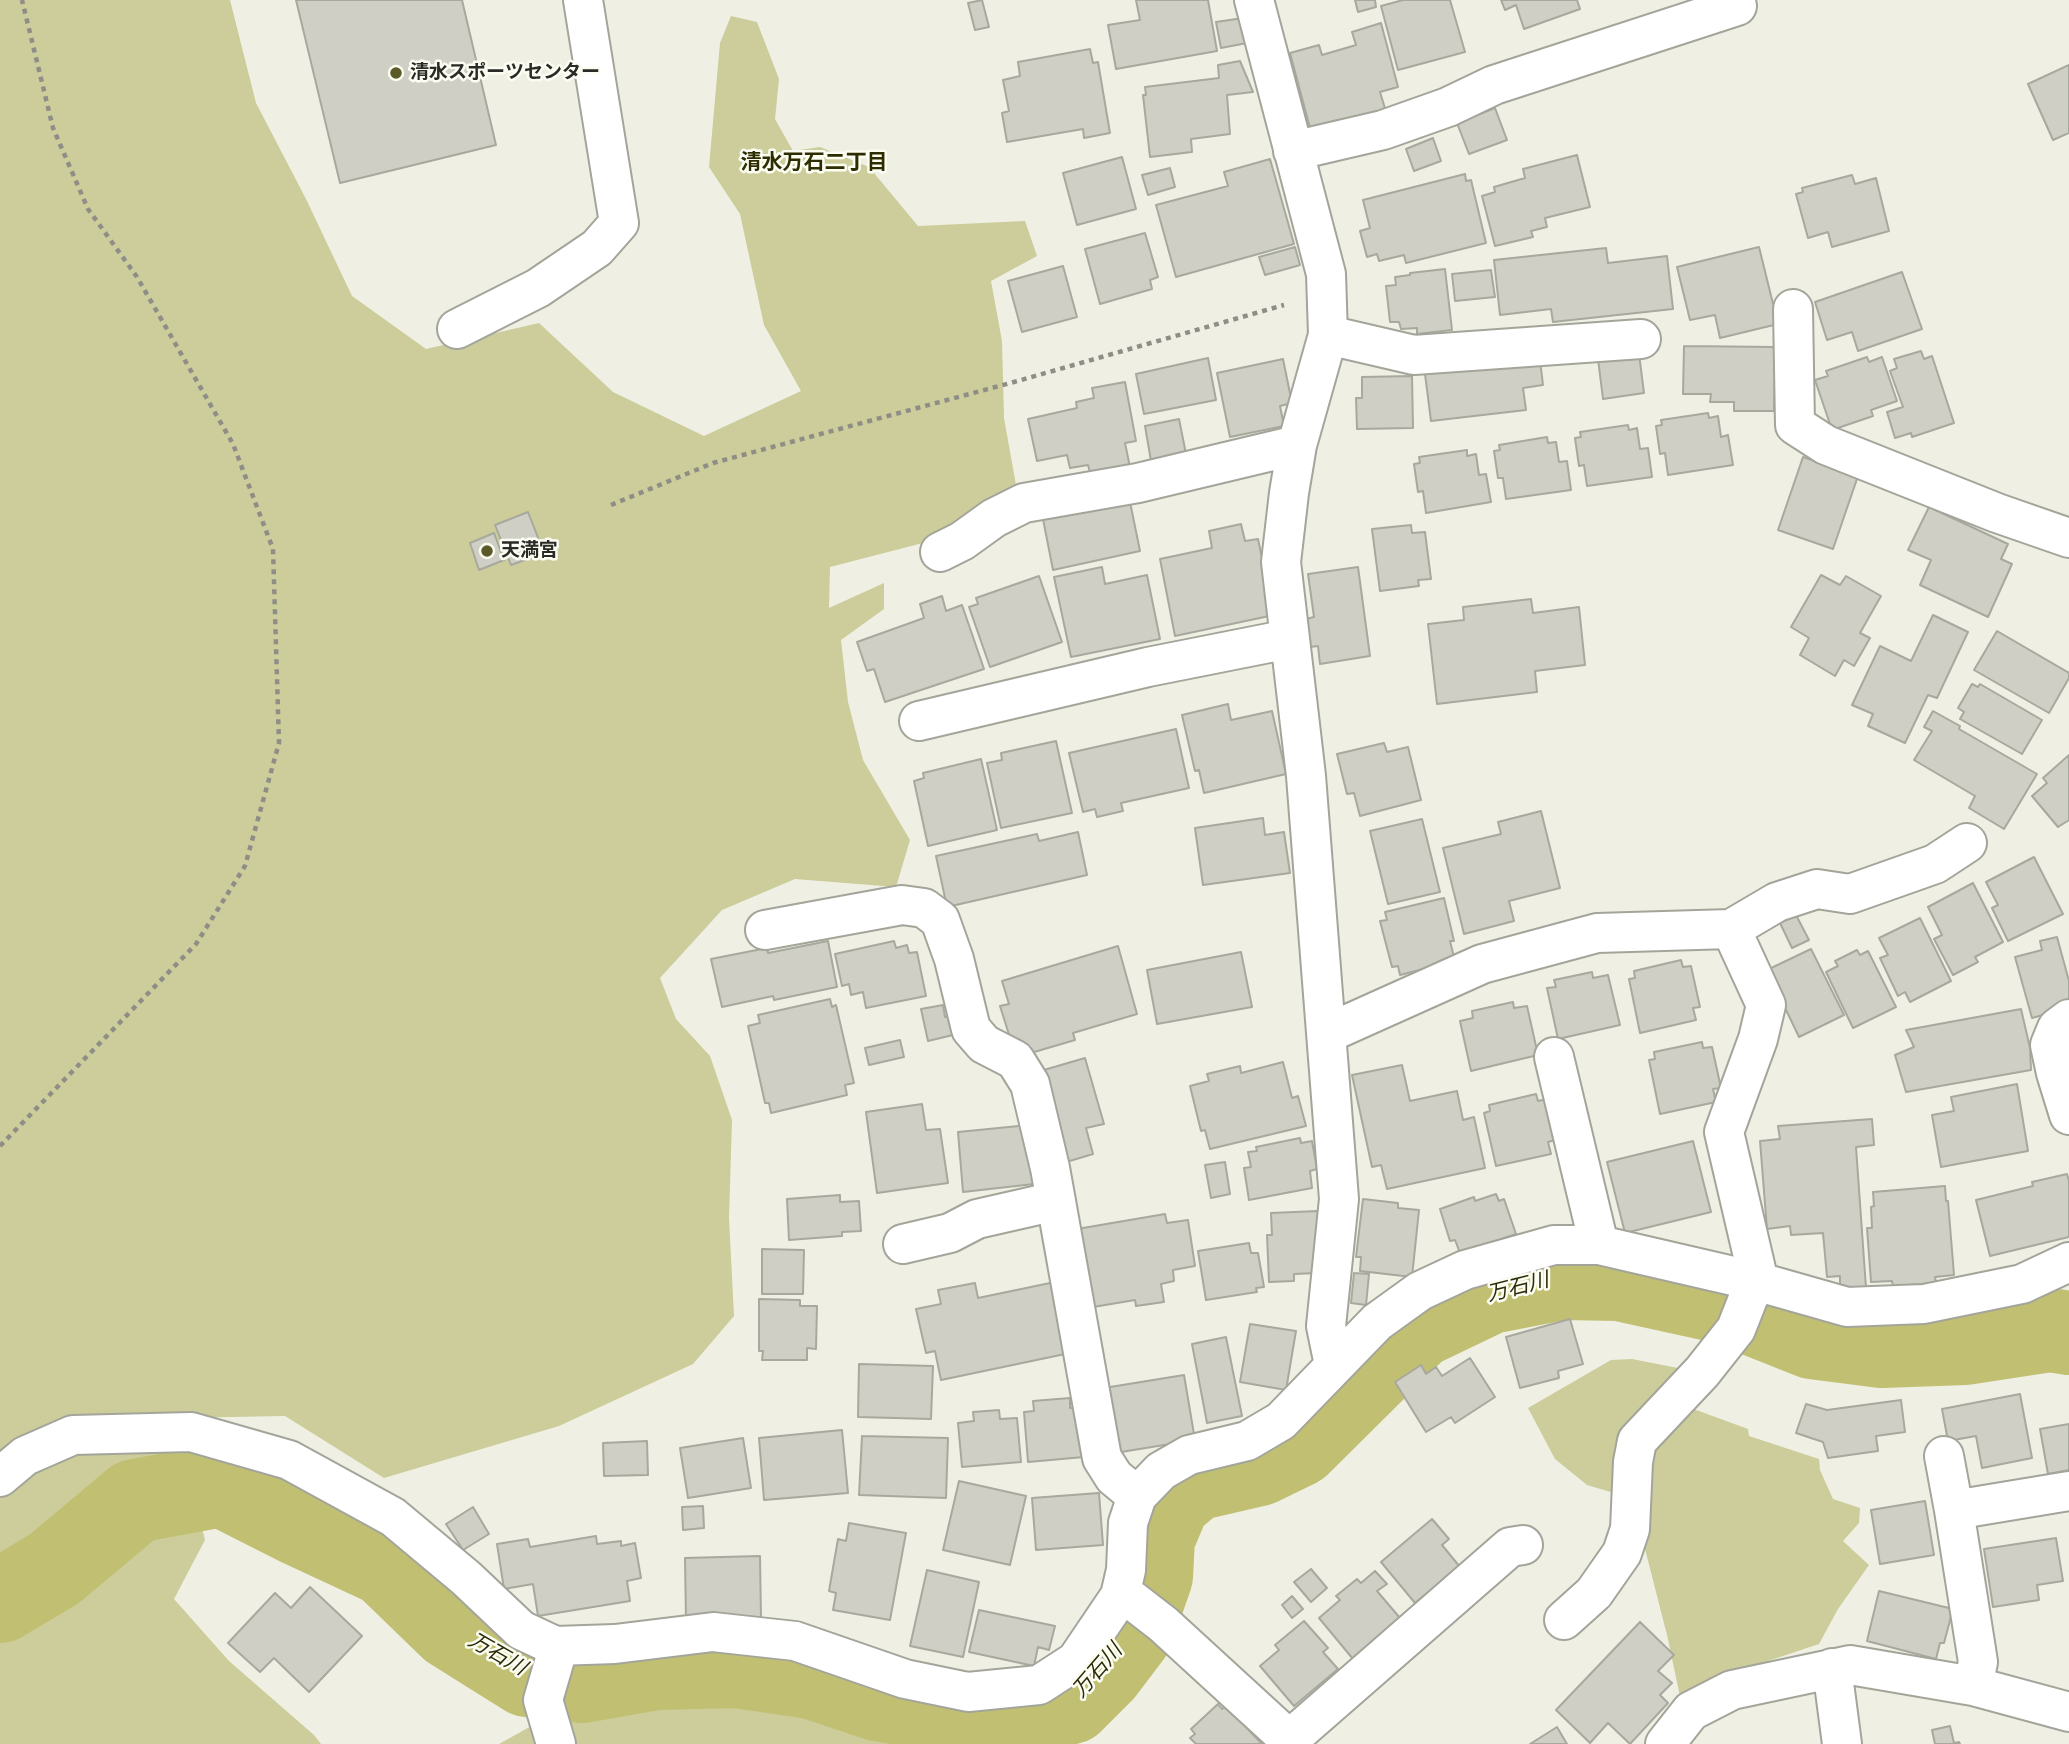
<!DOCTYPE html>
<meta charset="utf-8">
<style>
body{margin:0}
canvas{display:block;background:#efefe4}
</style>
<canvas width="2069" height="1744"></canvas>
<script>
const ctx = document.querySelector('canvas').getContext('2d');
ctx.lineJoin = 'round';
function paint(path, color) {
  ctx.fillStyle = color;
  ctx.fill(path, 'evenodd');
}
function toPath(rows) {
  const path = new Path2D();
  for (const r of rows) {
    path.moveTo(r[0], r[1]);
    for (let i = 2; i < r.length; i += 2) path.lineTo(r[i], r[i + 1]);
  }
  return path;
}
function strokePath(path, color, width, dash) {
  ctx.strokeStyle = color;
  ctx.lineWidth = width;
  ctx.lineCap = dash ? 'butt' : 'round';
  ctx.setLineDash(dash || []);
  ctx.stroke(path);
}
function drawText(font, color, halo, rows, align = 'center') {
  ctx.font = font + ' "DM Sans","Noto Sans JP",sans-serif';
  ctx.lineWidth = 5;
  ctx.setLineDash([]);
  ctx.textBaseline = 'middle';
  ctx.strokeStyle = halo;
  ctx.fillStyle = color;
  for (const [text, x, y, turn = 0] of rows) {
    ctx.save();
    ctx.translate(x, y);
    ctx.rotate((+turn || 0) * Math.PI / 180);
    ctx.textAlign = isNaN(turn) ? turn : align;
    if (halo) ctx.strokeText(text, 0, 0);
    ctx.fillText(text, 0, 0);
    ctx.restore();
  }
}
paint(toPath([
 [0,0,230,0,256,103,306,199,352,296,426,349,539,323,613,392,704,436,801,391,764,325,740,214,709,167,720,43,731,16,757,22,779,79,775,119,793,151,820,147,869,167,918,226,1025,221,1037,256,991,281,1002,341,1004,418,1016,485,946,537,830,567,829,608,884,583,884,609,841,640,848,702,863,760,910,840,896,887,795,879,722,910,660,978,676,1019,710,1056,732,1120,729,1218,734,1316,693,1364,559,1426,384,1478,285,1416,175,1418,205,1540,174,1599,229,1661,314,1735,321,1744,0,1744],
 [1632,1359,1693,1371,1688,1407,1748,1429,1749,1436,1819,1459,1820,1470,1833,1499,1860,1508,1859,1523,1843,1541,1869,1565,1838,1609,1819,1644,1732,1673,1681,1701,1667,1635,1645,1549,1641,1501,1587,1485,1555,1459,1528,1408,1611,1360],
 [674,1681,819,1688,934,1720,948,1744,499,1744,569,1705]
]), '#cccd9a');
strokePath(toPath([
 [0,1601,54,1569,135,1501,222,1485,301,1525,387,1565,452,1628,527,1675,583,1681,657,1668,735,1666,811,1677,877,1699,980,1717,1026,1715,1071,1702,1103,1670,1131,1633,1151,1576,1153,1538,1169,1500,1194,1479,1259,1464,1298,1445,1417,1327,1490,1292,1562,1278,1619,1279,1724,1302,1812,1337,1882,1346,1965,1343,2050,1330,2069,1333]
]), '#c1c072', 84);
const building = toPath([
 [296,0,462,0,496,145,340,183,296,0],
 [982,0,989,27,975,30,968,3,982,0],
 [1136,0,1208,0,1217,51,1116,69,1108,25,1140,20,1136,0],
 [1355,0,1375,0,1376,7,1358,12,1355,0],
 [1403,0,1450,0,1465,52,1398,70,1381,6,1403,0],
 [1501,0,1577,0,1580,9,1524,29,1516,5,1505,10,1501,0],
 [1243,18,1247,43,1221,48,1216,22,1243,18],
 [1381,23,1398,87,1380,92,1387,115,1340,127,1338,120,1310,128,1290,53,1319,45,1322,55,1356,45,1352,32,1381,23],
 [1090,49,1093,63,1098,62,1110,133,1084,138,1083,129,1007,142,1002,113,1009,111,1003,80,1020,76,1018,62,1090,49],
 [1240,61,1253,92,1227,95,1230,134,1191,139,1192,152,1150,157,1143,95,1146,95,1145,87,1219,78,1218,65,1240,61],
 [2069,65,2069,133,2053,140,2028,84,2069,65],
 [1495,108,1507,140,1469,154,1457,123,1495,108],
 [1433,138,1441,161,1414,171,1406,149,1433,138],
 [1577,155,1590,207,1545,218,1547,227,1531,231,1533,237,1495,246,1482,196,1495,192,1494,187,1525,178,1523,169,1577,155],
 [1122,157,1136,209,1077,225,1063,173,1122,157],
 [1270,159,1294,244,1176,277,1156,205,1228,186,1224,172,1270,159],
 [1170,168,1175,187,1148,195,1142,175,1170,168],
 [1465,174,1466,181,1471,180,1486,243,1406,263,1404,255,1379,261,1377,254,1367,257,1360,231,1370,228,1363,200,1465,174],
 [1852,175,1855,184,1876,178,1889,231,1832,247,1828,232,1808,238,1796,194,1803,192,1802,188,1852,175],
 [1145,233,1158,277,1150,280,1152,289,1100,304,1085,249,1145,233],
 [1295,247,1300,265,1265,275,1259,257,1295,247],
 [1759,247,1778,324,1720,338,1715,315,1690,320,1677,267,1759,247],
 [1606,248,1608,263,1667,256,1673,309,1553,322,1551,309,1500,315,1494,260,1606,248],
 [1063,266,1077,317,1022,332,1008,281,1063,266],
 [1445,269,1452,330,1417,334,1417,328,1401,329,1399,322,1390,322,1386,286,1396,285,1395,277,1410,275,1410,273,1445,269],
 [1491,270,1495,297,1455,301,1452,274,1491,270],
 [1902,272,1922,329,1858,351,1852,332,1827,340,1815,302,1902,272],
 [1684,346,1775,347,1774,411,1734,411,1734,402,1710,402,1711,394,1683,394,1684,346],
 [1921,351,1924,359,1932,356,1954,423,1912,437,1911,433,1895,438,1887,412,1903,407,1890,371,1897,368,1894,359,1921,351],
 [1639,354,1644,393,1603,399,1598,359,1639,354],
 [1867,357,1869,362,1882,357,1897,401,1871,410,1873,416,1832,430,1815,380,1828,376,1826,371,1867,357],
 [1208,358,1216,400,1144,414,1136,374,1208,358],
 [1283,359,1292,403,1280,406,1284,426,1230,437,1217,373,1283,359],
 [1540,360,1543,385,1523,388,1526,410,1431,421,1425,374,1540,360],
 [1412,376,1413,428,1357,429,1356,398,1362,398,1362,377,1412,376],
 [1125,382,1136,441,1125,443,1132,477,1093,484,1088,465,1070,468,1067,455,1037,461,1028,419,1077,408,1076,402,1094,398,1092,388,1125,382],
 [1708,413,1709,418,1718,416,1721,437,1728,435,1733,465,1668,475,1665,453,1660,454,1656,426,1662,425,1661,420,1708,413],
 [1179,419,1186,454,1151,461,1145,426,1179,419],
 [1628,425,1629,430,1637,428,1640,449,1648,448,1652,477,1587,486,1584,465,1579,466,1575,438,1581,437,1580,432,1628,425],
 [1547,437,1548,443,1556,442,1559,462,1567,461,1571,490,1506,499,1503,478,1498,478,1494,451,1500,450,1499,445,1547,437],
 [1467,450,1467,456,1476,454,1479,475,1486,474,1491,502,1426,513,1423,491,1418,492,1414,464,1420,463,1419,457,1467,450],
 [1803,457,1858,476,1833,549,1778,530,1803,457],
 [1130,502,1140,551,1053,570,1042,514,1130,502],
 [1929,507,2008,544,2001,559,2012,564,1988,617,1920,585,1931,560,1908,550,1929,507],
 [528,512,544,553,511,565,495,525,528,512],
 [1241,524,1245,541,1258,539,1274,615,1175,636,1160,559,1212,548,1209,531,1241,524],
 [1411,525,1412,533,1425,532,1431,579,1418,580,1419,586,1380,591,1372,529,1411,525],
 [494,533,504,560,479,570,470,543,494,533],
 [1102,567,1105,584,1147,575,1160,639,1071,657,1054,577,1102,567],
 [1358,567,1370,656,1320,664,1318,646,1310,647,1306,619,1314,617,1308,574,1358,567],
 [1821,575,1840,585,1846,576,1881,596,1860,633,1870,638,1854,666,1844,660,1835,676,1800,655,1809,638,1791,627,1821,575],
 [1039,576,1062,642,990,667,969,607,978,604,976,598,1039,576],
 [942,596,946,611,962,605,984,669,885,702,874,669,867,671,857,642,924,618,920,604,942,596],
 [1531,599,1533,613,1579,607,1585,665,1535,671,1537,692,1437,704,1428,624,1464,620,1463,607,1531,599],
 [1933,615,1968,632,1937,698,1928,695,1905,743,1868,726,1873,714,1852,705,1880,646,1911,661,1933,615],
 [1997,631,2069,673,2069,678,2049,713,1974,670,1997,631],
 [1972,684,1978,687,1980,684,2042,720,2022,754,1960,719,1964,712,1958,708,1972,684],
 [1228,704,1231,720,1272,711,1286,774,1204,793,1199,770,1195,771,1182,715,1228,704],
 [1933,711,1960,726,1959,729,2037,774,2004,829,1969,808,1975,796,1914,760,1932,731,1924,727,1933,711],
 [1176,729,1189,788,1121,803,1123,811,1097,817,1095,809,1083,812,1069,753,1176,729],
 [1056,741,1072,813,1001,828,987,763,1002,760,1001,753,1056,741],
 [1384,743,1387,752,1408,747,1421,800,1360,816,1354,793,1347,794,1337,754,1384,743],
 [2069,755,2069,820,2058,827,2032,796,2047,783,2043,778,2069,755],
 [981,759,997,830,928,846,914,781,924,778,923,773,981,759],
 [1541,811,1560,888,1509,901,1514,921,1464,934,1443,848,1501,834,1498,822,1541,811],
 [1263,818,1265,835,1284,832,1290,873,1203,885,1195,828,1263,818],
 [1422,819,1440,892,1388,904,1370,831,1422,819],
 [1078,832,1087,875,947,907,936,856,1037,834,1039,841,1078,832],
 [2034,857,2063,914,2008,941,1992,908,1998,905,1986,882,2034,857],
 [1973,883,2003,942,1975,957,1978,962,1953,975,1934,939,1942,935,1928,907,1973,883],
 [1444,898,1454,941,1450,941,1455,961,1400,975,1398,966,1392,967,1380,921,1387,920,1385,912,1444,898],
 [1796,915,1809,940,1792,948,1780,923,1796,915],
 [1920,918,1951,981,1910,1002,1905,992,1898,996,1880,958,1888,955,1879,938,1920,918],
 [2057,937,2069,981,2069,1008,2032,1018,2015,957,2042,950,2040,941,2057,937],
 [828,941,837,987,774,1000,773,996,722,1007,711,959,767,948,768,953,828,941],
 [894,941,896,948,907,945,909,953,917,952,926,996,866,1008,863,992,851,995,849,984,842,986,835,954,894,941],
 [1118,946,1137,1014,1073,1033,1075,1040,1024,1055,1019,1039,1011,1041,1000,1006,1009,1004,1002,981,1118,946],
 [1811,949,1844,1015,1799,1037,1767,970,1811,949],
 [1857,950,1860,955,1868,951,1896,1007,1853,1028,1826,972,1838,966,1835,961,1857,950],
 [1241,952,1252,1007,1157,1024,1147,970,1241,952],
 [1681,960,1683,967,1691,966,1700,1007,1693,1008,1696,1020,1640,1033,1629,979,1635,978,1634,971,1681,960],
 [1592,972,1593,978,1608,975,1620,1025,1558,1039,1547,988,1556,987,1554,980,1592,972],
 [830,999,832,1007,836,1005,854,1083,845,1085,847,1095,771,1113,769,1103,765,1103,748,1026,760,1023,758,1015,830,999],
 [1513,1002,1514,1008,1527,1006,1538,1055,1471,1071,1460,1021,1473,1018,1472,1011,1513,1002],
 [943,1005,945,1017,949,1016,953,1035,928,1041,921,1009,943,1005],
 [2021,1009,2030,1048,2031,1070,1906,1092,1895,1055,1914,1047,1906,1030,2021,1009],
 [900,1040,904,1057,869,1065,865,1048,900,1040],
 [1702,1042,1703,1048,1712,1047,1721,1088,1713,1089,1716,1102,1660,1114,1649,1060,1655,1059,1654,1052,1702,1042],
 [1085,1058,1104,1124,1086,1128,1093,1154,1063,1163,1037,1072,1085,1058],
 [1283,1062,1292,1098,1298,1096,1306,1126,1210,1149,1205,1130,1201,1131,1190,1086,1209,1081,1207,1074,1240,1066,1241,1073,1283,1062],
 [1402,1065,1410,1101,1457,1091,1463,1120,1474,1117,1485,1168,1387,1189,1381,1165,1372,1167,1352,1075,1402,1065],
 [2017,1084,2028,1151,1941,1167,1932,1115,1954,1111,1951,1097,2017,1084],
 [1536,1094,1538,1101,1547,1099,1556,1140,1548,1142,1551,1154,1496,1166,1484,1113,1490,1111,1489,1105,1536,1094],
 [922,1104,926,1130,940,1129,948,1183,877,1193,866,1112,922,1104],
 [1872,1119,1874,1145,1856,1147,1866,1288,1840,1290,1840,1276,1827,1277,1823,1233,1791,1235,1790,1226,1767,1229,1760,1141,1780,1139,1778,1126,1872,1119],
 [1029,1125,1034,1184,963,1192,958,1132,1029,1125],
 [1300,1138,1301,1143,1312,1141,1317,1169,1310,1171,1312,1188,1249,1200,1244,1168,1251,1167,1248,1152,1257,1151,1256,1147,1300,1138],
 [1693,1141,1711,1212,1625,1233,1607,1162,1693,1141],
 [1225,1162,1230,1194,1211,1198,1205,1165,1225,1162],
 [2067,1174,2069,1181,2069,1237,1990,1256,1976,1200,2033,1186,2032,1182,2067,1174],
 [1945,1186,1946,1201,1948,1201,1954,1275,1935,1277,1936,1283,1893,1286,1892,1281,1871,1282,1867,1228,1872,1228,1871,1207,1874,1206,1873,1192,1945,1186],
 [1496,1194,1499,1201,1504,1199,1516,1234,1460,1253,1455,1240,1450,1241,1440,1209,1474,1197,1475,1201,1496,1194],
 [840,1195,840,1202,859,1201,861,1231,842,1232,842,1236,789,1240,787,1199,840,1195],
 [1363,1199,1398,1203,1398,1208,1419,1210,1412,1277,1360,1271,1361,1257,1356,1257,1363,1199],
 [1318,1211,1319,1235,1315,1235,1317,1273,1294,1274,1294,1281,1269,1282,1267,1235,1272,1235,1271,1213,1318,1211],
 [1165,1214,1167,1223,1188,1220,1195,1266,1173,1270,1174,1281,1161,1284,1164,1302,1136,1306,1135,1300,1093,1307,1077,1229,1165,1214],
 [1249,1243,1251,1253,1258,1253,1264,1287,1256,1288,1257,1292,1206,1300,1198,1251,1249,1243],
 [762,1249,804,1250,803,1294,762,1294,762,1249],
 [1354,1273,1369,1274,1366,1305,1351,1303,1354,1273],
 [1055,1282,1070,1353,941,1380,935,1351,926,1353,916,1309,941,1304,938,1290,975,1283,978,1298,1055,1282],
 [759,1299,800,1300,800,1306,817,1306,816,1349,807,1348,807,1360,762,1360,763,1351,759,1351,759,1299],
 [1570,1319,1583,1364,1558,1371,1559,1378,1520,1388,1506,1337,1570,1319],
 [1250,1324,1296,1331,1286,1390,1240,1382,1250,1324],
 [1226,1337,1242,1416,1207,1423,1192,1344,1226,1337],
 [1470,1358,1495,1397,1455,1423,1451,1417,1426,1432,1395,1382,1421,1365,1426,1374,1436,1367,1442,1376,1470,1358],
 [859,1364,933,1366,931,1419,858,1417,859,1364],
 [1184,1375,1195,1440,1115,1453,1104,1388,1184,1375],
 [2020,1394,2032,1458,1982,1468,1976,1436,1948,1441,1942,1409,2020,1394],
 [1070,1398,1070,1408,1080,1408,1084,1457,1028,1462,1024,1412,1034,1411,1033,1401,1070,1398],
 [1901,1400,1905,1432,1876,1436,1878,1451,1828,1458,1823,1442,1796,1433,1806,1404,1827,1410,1901,1400],
 [999,1410,1000,1419,1017,1418,1021,1462,962,1467,958,1423,974,1421,973,1412,999,1410],
 [2069,1424,2069,1470,2048,1474,2040,1429,2069,1424],
 [842,1430,848,1493,764,1500,759,1438,842,1430],
 [862,1436,948,1438,946,1498,859,1495,862,1436],
 [743,1438,751,1488,688,1498,680,1448,743,1438],
 [647,1441,648,1475,604,1476,603,1443,647,1441],
 [959,1481,1026,1496,1010,1565,943,1550,959,1481],
 [1099,1493,1103,1545,1036,1550,1032,1498,1099,1493],
 [1925,1501,1934,1555,1880,1564,1871,1510,1925,1501],
 [703,1506,704,1528,683,1530,682,1507,703,1506],
 [473,1507,489,1534,463,1550,446,1524,473,1507],
 [1432,1519,1449,1539,1442,1545,1460,1567,1415,1603,1381,1562,1432,1519],
 [849,1523,906,1533,890,1620,833,1610,836,1593,829,1591,838,1539,846,1541,849,1523],
 [596,1536,597,1544,621,1541,621,1546,635,1543,641,1578,627,1581,630,1601,538,1616,533,1584,504,1589,497,1544,528,1539,530,1547,596,1536],
 [2056,1538,2063,1581,2037,1585,2039,1600,1993,1607,1984,1549,2056,1538],
 [760,1556,761,1619,686,1621,685,1558,760,1556],
 [1311,1569,1327,1588,1311,1602,1294,1582,1311,1569],
 [927,1570,979,1582,963,1657,910,1646,927,1570],
 [1375,1571,1387,1584,1377,1591,1400,1618,1353,1659,1319,1618,1340,1600,1336,1596,1357,1579,1361,1583,1375,1571],
 [310,1587,362,1636,309,1692,274,1658,260,1672,228,1643,275,1593,291,1608,310,1587],
 [1879,1591,1953,1609,1944,1643,1940,1643,1936,1659,1867,1641,1879,1591],
 [1292,1596,1303,1609,1292,1618,1282,1605,1292,1596],
 [979,1610,1055,1626,1049,1650,1038,1647,1034,1666,969,1652,979,1610],
 [1304,1621,1328,1648,1323,1652,1338,1669,1294,1706,1260,1666,1279,1650,1275,1645,1304,1621],
 [1640,1622,1674,1655,1658,1671,1672,1683,1660,1695,1668,1703,1630,1744,1608,1723,1590,1743,1556,1710,1640,1622],
 [1218,1704,1222,1709,1226,1706,1262,1744,1196,1744,1190,1738,1195,1734,1191,1729,1218,1704],
 [1950,1726,1954,1743,1959,1742,1960,1744,1935,1744,1932,1730,1950,1726],
 [1557,1727,1567,1744,1530,1744,1557,1727]
]);
paint(building, '#cfcfc5');
strokePath(building, '#a8a99e', 2);
const minor = toPath([
 [1254,0,1326,274,1328,335,1297,445,1289,493,1281,562,1306,776,1339,1199,1326,1326,1334,1365],
 [1293,151,1383,130,1448,107,1494,85,1737,6],
 [1793,309,1795,425,1826,445,1997,513,2069,538],
 [457,329,538,288,597,248,619,223,583,0],
 [1328,335,1414,355,1641,339],
 [940,552,962,541,994,518,1024,503,1138,483,1297,445],
 [919,721,1148,667,1289,639],
 [1731,929,1777,902,1817,889,1850,894,1935,864,1967,843],
 [765,930,902,905,924,908,940,920,954,959,971,1029,984,1044,1015,1060,1030,1084,1050,1168,1102,1458,1114,1477,1137,1496],
 [2069,1019,2057,1028,2050,1045,2056,1073,2069,1115],
 [1326,1034,1482,964,1597,933,1731,929,1766,1005,1758,1039,1724,1132,1759,1282,1749,1296,1736,1329,1702,1372,1637,1441,1633,1462,1630,1529,1622,1553,1594,1593,1564,1620],
 [1554,1057,1599,1245],
 [903,1244,950,1233,977,1219,1056,1201],
 [1944,1456,1954,1510,1978,1662,1973,1686],
 [0,1477,25,1456,73,1435,191,1432,289,1460,393,1517,466,1578,521,1630,555,1646,615,1644,713,1632,795,1641,905,1679,968,1692,1039,1685,1076,1661,1120,1596,1126,1570,1128,1523,1137,1496,1161,1471,1189,1455,1247,1441,1281,1421,1377,1322,1420,1291,1465,1270,1554,1245,1599,1245,1759,1282,1847,1307,1924,1304,2022,1284,2069,1262],
 [1954,1510,2069,1491],
 [1120,1596,1132,1600,1163,1624,1294,1744],
 [555,1646,555,1659,543,1700,556,1744],
 [1832,1668,1842,1744],
 [1290,1739,1510,1547,1523,1545],
 [1665,1744,1691,1711,1732,1690,1850,1665,1973,1686,2069,1712]
]);
strokePath(minor, '#a4a59a', 42);
strokePath(toPath([
 [611,505,713,463,1014,382,1284,305],
 [0,1146,196,944,245,866,279,743,273,549,233,444,137,277,88,209,53,128,22,0]
]), '#8e8e87', 4.5, [5, 5]);
strokePath(minor, '#fff', 38);
for (const [x, y, r, color] of [
 [396,73,7,"#5a5a27"],
 [487,551,7,"#5a5a27"]
]) {
  const dot = new Path2D();
  dot.arc(x, y, r, 0, 2 * Math.PI);
  ctx.fillStyle = color;
  ctx.fill(dot);
  strokePath(dot, '#fcfdf2', 2.5);
}
drawText('bold 19px', '#2a2a26', '#fcfdf2', [
 ["清水スポーツセンター",410,73],
 ["天満宮",501,551]
], 'left');
drawText('bold 21px', '#2e2d02', '#fcfdf2', [
 ["清水万石二丁目",814,163]
]);
drawText('italic 21px', '#2c2b08', '#fcfdf2', [
 ["万石川",1518,1288,-14],
 ["万石川",497,1655,30],
 ["万石川",1098,1671,-49]
]);
</script>
